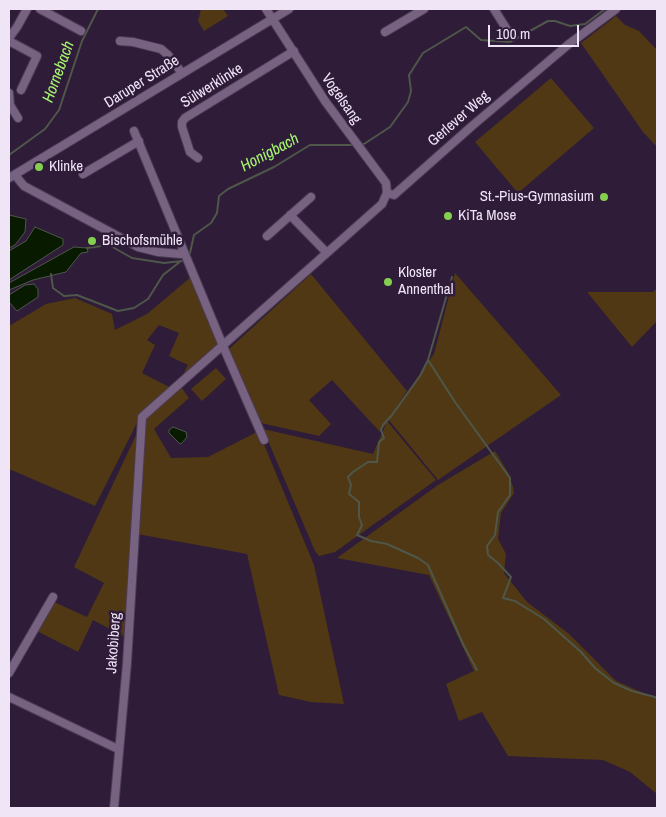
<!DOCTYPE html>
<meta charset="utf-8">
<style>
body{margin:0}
#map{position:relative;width:666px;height:817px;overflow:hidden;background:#2f1c38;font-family:"Archivo Narrow",sans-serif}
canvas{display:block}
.frame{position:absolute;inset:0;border:10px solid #f0e4f7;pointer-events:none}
.scale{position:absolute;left:488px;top:25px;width:91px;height:22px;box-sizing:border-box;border:2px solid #f0e4f7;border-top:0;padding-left:6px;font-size:15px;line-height:18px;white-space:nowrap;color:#f0e4f7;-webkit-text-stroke:4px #2f1c38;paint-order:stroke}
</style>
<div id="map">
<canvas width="666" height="817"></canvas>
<div class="frame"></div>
<div class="scale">100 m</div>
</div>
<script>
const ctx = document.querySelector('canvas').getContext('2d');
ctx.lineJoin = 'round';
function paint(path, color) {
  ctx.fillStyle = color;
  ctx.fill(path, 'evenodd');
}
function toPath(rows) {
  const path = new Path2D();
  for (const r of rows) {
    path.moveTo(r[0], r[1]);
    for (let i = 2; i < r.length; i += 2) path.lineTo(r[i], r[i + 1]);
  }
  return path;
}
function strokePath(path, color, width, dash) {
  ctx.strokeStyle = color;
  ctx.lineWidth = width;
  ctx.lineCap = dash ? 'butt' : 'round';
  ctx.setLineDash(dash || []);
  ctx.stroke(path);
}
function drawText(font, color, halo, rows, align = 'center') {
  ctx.font = font + ' "Archivo Narrow",sans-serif';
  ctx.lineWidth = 5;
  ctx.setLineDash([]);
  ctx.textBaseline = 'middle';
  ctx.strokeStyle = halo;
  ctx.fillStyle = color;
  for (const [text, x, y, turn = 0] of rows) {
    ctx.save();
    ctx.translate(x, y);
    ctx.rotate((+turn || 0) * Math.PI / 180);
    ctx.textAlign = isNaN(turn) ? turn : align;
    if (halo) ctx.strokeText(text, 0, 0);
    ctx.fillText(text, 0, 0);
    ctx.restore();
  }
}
paint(toPath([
 [201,9,223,9,228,16,204,31,198,21],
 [616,16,625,25,639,31,657,50,657,147,643,132,581,43],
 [551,78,594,128,518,193,475,142],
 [455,273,561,395,438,480,388,419,387,421,436,480,335,552,319,556,315,551,263,429,373,454,386,424,380,432,332,380,309,400,331,424,319,436,261,423,228,350,311,274,407,391,396,408,434,354],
 [191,277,221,345,186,374,184,373,188,365,169,356,179,333,159,325,147,340,155,345,142,373,171,388,140,417,95,506,9,469,9,326,46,304,75,298,112,314,115,330,147,314],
 [657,288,657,321,632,347,587,292,653,292],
 [216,368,226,379,202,401,191,389],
 [181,387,189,398,154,429,171,458,208,457,257,432,263,442,314,565,344,704,311,702,279,695,247,554,137,534,144,418],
 [137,433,129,588,125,637,93,620,78,652,37,631,54,602,87,617,104,583,74,567],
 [495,451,509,474,513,487,514,493,501,513,498,539,506,554,504,573,527,602,568,633,616,681,657,699,657,794,630,772,603,760,508,756,482,712,459,721,446,684,474,671,429,575,337,558,438,485]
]), '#503814');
const water = toPath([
 [9,215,26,219,25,232,15,245,9,248,9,215],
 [35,227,63,239,63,245,9,280,9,251,26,241,35,227],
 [74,247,87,248,88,252,81,253,66,272,33,280,9,290,9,283,74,247],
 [34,284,38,289,38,297,17,311,9,302,9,295,25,285,34,284],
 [173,427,186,432,187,437,182,443,180,444,169,433,169,430,173,427]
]);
paint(water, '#081b00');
strokePath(water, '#4e574a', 1);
strokePath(toPath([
 [360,144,364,144,390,127,408,102,411,91,409,75,423,53,466,27,481,40,510,42,548,21,555,21,570,26,585,24,605,9],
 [9,155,45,129,59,110,82,41,98,9],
 [87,248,109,245,132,258,164,263,182,261,184,258],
 [188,255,190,253,194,235,211,223,217,213,219,196,228,189,274,167,310,145,355,145],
 [51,274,53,288,64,296,77,295,118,311,134,308,148,299,163,275,181,261],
 [452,277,428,360,455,402,510,478,510,495,498,512,495,535,487,546,488,555,498,563,511,577,503,598,515,601,544,619,581,652,595,668,614,683,632,691,655,697,657,699],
 [428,360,420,376,392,415,383,425,381,430,384,438,379,442,377,462,368,462,353,472,348,477,351,485,349,494,359,502,359,517,362,525,357,535,371,541,387,544,418,558,428,565,464,646,477,670]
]), '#4e574a', 2);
const minor = toPath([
 [40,9,81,31],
 [266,9,325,101,386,183,387,193],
 [494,9,509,33],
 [385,32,424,9],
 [9,38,17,27,27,9],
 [9,41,37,56,21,90],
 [120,41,133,42,161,49,168,55,182,73],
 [9,93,10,105,18,118],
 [134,131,223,346,264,440],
 [198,158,190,152,182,127,182,122,185,118,294,51],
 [83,174,139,141],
 [15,175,24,186,138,247,158,252,180,254,184,253],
 [9,178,289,9],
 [290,215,327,253],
 [267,236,311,197],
 [9,673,53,597],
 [9,697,118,749],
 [114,808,127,663,142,417,382,204,387,193,394,195,472,126,569,44,616,9]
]);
strokePath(minor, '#4b3b53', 10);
strokePath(minor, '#776282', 8);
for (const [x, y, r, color] of [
 [39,167,5,"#84cf4d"],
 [604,197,5,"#84cf4d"],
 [448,216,5,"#84cf4d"],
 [92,241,5,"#84cf4d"],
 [388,282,5,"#84cf4d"]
]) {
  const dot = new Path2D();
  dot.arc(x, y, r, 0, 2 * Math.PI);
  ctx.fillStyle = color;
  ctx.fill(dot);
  strokePath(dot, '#2f1c38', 2);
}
drawText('15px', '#f0e4f7', '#2f1c38', [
 ["Daruper Straße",142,82,-32],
 ["Sülwerklinke",212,86,-32],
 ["Vogelsang",341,99,55],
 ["Gerlever Weg",459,119,-41],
 ["Jakobiberg",114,643,-86]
]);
drawText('15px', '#f0e4f7', '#2f1c38', [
 ["Klinke",49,167],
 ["St.-Pius-Gymnasium",594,197,"right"],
 ["KiTa Mose",458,216],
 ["Bischofsmühle",102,241],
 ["Kloster",398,273],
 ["Annenthal",398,290]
], 'left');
drawText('italic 16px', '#a7f771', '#2f1c38', [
 ["Hornebach",59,72,-70],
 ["Honigbach",270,153,-28]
]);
</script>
